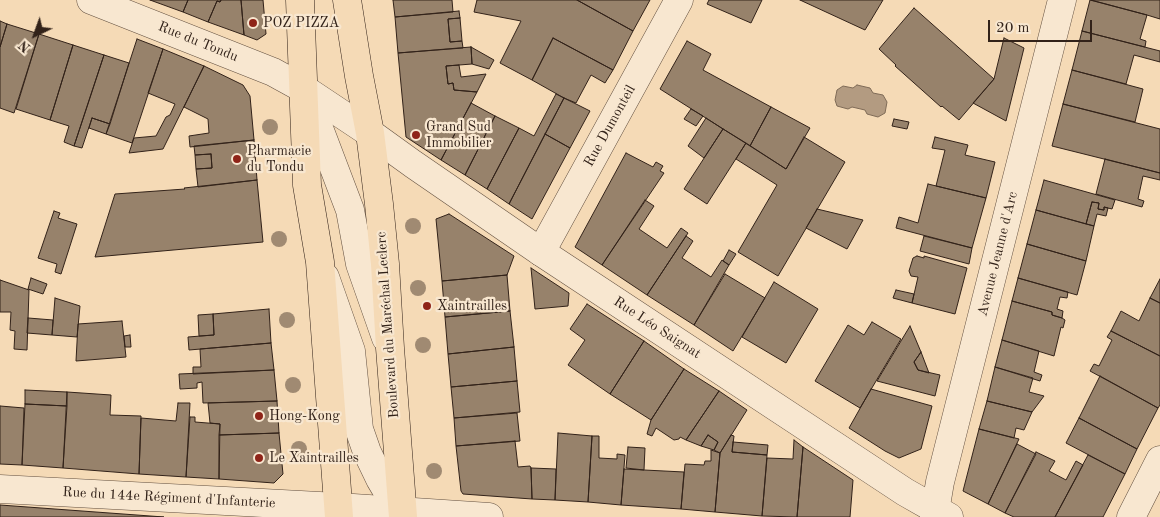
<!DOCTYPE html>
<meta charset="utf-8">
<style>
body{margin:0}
#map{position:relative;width:1160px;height:517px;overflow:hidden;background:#f5dab6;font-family:"Old Standard TT",serif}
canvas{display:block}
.north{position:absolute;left:10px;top:10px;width:50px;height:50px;-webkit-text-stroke:4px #f8e7d0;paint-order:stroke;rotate:222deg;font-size:14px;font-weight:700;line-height:20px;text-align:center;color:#322219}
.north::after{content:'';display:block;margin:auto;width:18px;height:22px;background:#322219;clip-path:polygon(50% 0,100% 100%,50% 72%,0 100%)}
.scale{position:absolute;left:988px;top:20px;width:104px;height:22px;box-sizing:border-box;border:2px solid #322219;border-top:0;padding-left:6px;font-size:15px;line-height:18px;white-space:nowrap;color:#322219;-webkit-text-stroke:4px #f8e7d0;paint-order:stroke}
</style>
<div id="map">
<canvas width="1160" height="517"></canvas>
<div class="north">N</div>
<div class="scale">20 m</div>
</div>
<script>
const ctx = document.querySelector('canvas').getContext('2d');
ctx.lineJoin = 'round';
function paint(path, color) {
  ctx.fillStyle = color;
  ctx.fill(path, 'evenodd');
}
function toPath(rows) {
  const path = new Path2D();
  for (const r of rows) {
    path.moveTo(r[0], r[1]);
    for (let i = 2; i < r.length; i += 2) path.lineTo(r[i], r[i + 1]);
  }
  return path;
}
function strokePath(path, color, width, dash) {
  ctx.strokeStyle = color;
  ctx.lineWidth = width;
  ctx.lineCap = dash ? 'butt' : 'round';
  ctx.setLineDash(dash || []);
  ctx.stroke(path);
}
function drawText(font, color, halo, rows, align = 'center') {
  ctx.font = font + ' "Old Standard TT",serif';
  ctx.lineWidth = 4.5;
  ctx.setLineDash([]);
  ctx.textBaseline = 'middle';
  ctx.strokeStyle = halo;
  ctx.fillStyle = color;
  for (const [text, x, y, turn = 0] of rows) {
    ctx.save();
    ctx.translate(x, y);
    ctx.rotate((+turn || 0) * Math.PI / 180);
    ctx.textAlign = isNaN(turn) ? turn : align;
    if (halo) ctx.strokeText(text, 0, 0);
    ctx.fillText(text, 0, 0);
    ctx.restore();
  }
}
const water = toPath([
 [857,85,870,88,873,93,883,95,887,102,885,113,878,117,867,114,865,110,852,107,848,109,837,106,835,100,837,90,843,86,853,88,857,85]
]);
paint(water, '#b39b81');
strokePath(water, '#7f6b57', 1);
const building = toPath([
 [150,0,188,0,183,12,150,0],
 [188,0,221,0,220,2,217,1,208,22,183,12,188,0],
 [221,0,241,0,244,35,208,22,217,1,220,2,221,0],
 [241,0,263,0,266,34,257,40,244,35,241,0],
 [393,0,452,0,453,12,395,17,393,0],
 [477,0,577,0,633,31,613,70,553,38,532,80,500,63,521,21,474,12,477,0],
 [577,0,650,0,633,31,577,0],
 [709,0,762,0,751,23,707,4,709,0],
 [800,0,883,0,865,30,800,0],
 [1090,0,1147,15,1140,39,1146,41,1145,47,1082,31,1090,0],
 [1091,0,1160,0,1160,19,1147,15,1091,0],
 [914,8,994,79,959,120,942,106,941,107,895,66,896,65,879,49,914,8],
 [459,11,460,18,448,19,450,42,462,41,463,48,398,53,395,17,459,11],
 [460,18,462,41,450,42,448,19,460,18],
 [0,21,7,24,0,47,0,21],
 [7,24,39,34,14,113,0,108,0,47,7,24],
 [1082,31,1160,51,1160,62,1134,55,1126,84,1072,70,1082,31],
 [39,34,73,45,50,120,16,109,39,34],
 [553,38,613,70,605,83,591,75,576,103,564,98,532,80,553,38],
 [1004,38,1024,48,1006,121,973,103,994,79,1004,38],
 [137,39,163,49,132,143,106,134,137,39],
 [687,41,711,54,703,70,771,107,750,146,660,89,687,41],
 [73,45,104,55,74,146,64,142,69,126,50,120,73,45],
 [471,47,472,64,446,66,448,84,453,83,454,90,477,92,441,160,406,137,398,53,471,47],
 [471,47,494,60,489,69,472,64,471,47],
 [163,49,204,66,163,149,129,153,134,138,156,136,166,117,170,115,175,104,148,93,163,49],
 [104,55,129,63,110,124,92,118,82,148,74,146,104,55],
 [459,65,461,77,486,74,477,92,454,90,453,83,448,84,446,66,459,65],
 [204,66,243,85,250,96,254,140,190,147,189,136,209,133,208,119,184,107,204,66],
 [1072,70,1143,89,1135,122,1063,104,1072,70],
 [556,94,564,98,509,204,487,189,519,128,534,136,556,94],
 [564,98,590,111,570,148,545,134,564,98],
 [471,103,495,116,465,175,441,160,471,103],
 [1063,104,1160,129,1160,173,1052,146,1063,104],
 [771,107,810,128,786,169,750,146,771,107],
 [691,109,703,116,696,126,684,119,691,109],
 [495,116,519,128,487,189,465,175,495,116],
 [92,118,110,124,106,134,89,128,92,118],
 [706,118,723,129,704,158,688,146,706,118],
 [894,119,909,122,907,129,892,126,894,119],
 [723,129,746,143,707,204,684,189,723,129],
 [545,134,570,148,532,219,509,204,545,134],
 [804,137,845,162,778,276,738,252,777,185,736,159,746,143,786,169,804,137],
 [935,137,968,145,965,155,995,162,986,198,936,186,945,150,932,148,935,137],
 [254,140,257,180,198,187,196,169,212,168,211,154,195,155,194,146,254,140],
 [626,153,653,167,656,162,663,166,660,171,664,173,602,265,575,247,626,153],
 [211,154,212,168,196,169,195,155,211,154],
 [1105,159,1160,173,1160,180,1143,176,1138,199,1144,201,1142,207,1096,194,1105,159],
 [257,180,263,242,95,257,115,194,185,189,184,188,257,180],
 [1044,180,1115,200,1112,209,1104,207,1104,210,1098,209,1099,203,1092,202,1086,224,1036,210,1044,180],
 [928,184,986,198,972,248,896,228,899,217,918,223,928,184],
 [645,200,654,206,639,229,667,248,681,228,688,233,647,295,602,265,645,200],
 [1092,202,1099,203,1098,209,1104,210,1104,207,1108,208,1106,216,1097,214,1094,226,1086,224,1092,202],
 [817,209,863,220,847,249,806,228,817,209],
 [1036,210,1094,226,1086,261,1027,244,1036,210],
 [54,211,60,213,58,218,77,224,61,274,55,272,57,264,38,258,54,211],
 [449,214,514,256,507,275,442,281,436,219,449,214],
 [686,236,693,241,682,258,711,277,722,260,729,265,694,325,647,295,686,236],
 [924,236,972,248,969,264,920,251,924,236],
 [1027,244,1086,261,1077,295,1018,278,1027,244],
 [729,250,736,254,729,265,723,261,729,250],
 [917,256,924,258,924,256,967,268,955,314,912,303,918,277,911,276,909,271,913,258,917,256],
 [531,268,569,293,568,306,535,309,531,268],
 [725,274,765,298,733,351,694,325,725,274],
 [507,275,510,311,445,317,442,281,507,275],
 [31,278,47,284,43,294,28,289,31,278],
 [1018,278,1068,292,1067,298,1060,297,1057,309,1063,311,1062,318,1052,315,1052,312,1012,301,1018,278],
 [1160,279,1160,303,1150,298,1160,279],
 [0,280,29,290,27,350,14,349,15,331,10,330,11,312,0,312,0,280],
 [774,282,818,309,786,363,742,337,774,282],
 [896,290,914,294,912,303,893,298,896,290],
 [55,298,80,306,77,337,52,335,55,298],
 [1150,298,1160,303,1160,356,1111,331,1121,311,1139,321,1150,298],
 [1012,301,1052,312,1052,315,1062,318,1065,320,1063,328,1061,327,1054,356,1002,340,1012,301],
 [587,304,644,341,610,394,568,365,585,340,570,329,587,304],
 [269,309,271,343,189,350,188,337,214,335,213,314,269,309],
 [510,311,514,347,448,354,445,317,510,311],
 [213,314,214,335,199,336,198,315,213,314],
 [28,318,53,320,52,335,27,333,28,318],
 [122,321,126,357,76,361,78,324,122,321],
 [872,322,901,339,860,408,815,381,848,325,864,335,872,322],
 [910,326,921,352,914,362,918,370,940,375,935,396,877,381,910,326],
 [1111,331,1160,356,1160,405,1158,408,1090,371,1094,364,1099,366,1112,340,1107,337,1111,331],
 [130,335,131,347,125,347,124,336,130,335],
 [1002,340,1039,351,1034,372,1042,375,1040,381,995,367,1002,340],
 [644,341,684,369,651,420,610,394,644,341],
 [271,343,274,370,193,374,193,367,201,367,200,349,271,343],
 [514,347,517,381,451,387,448,354,514,347],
 [921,352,929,373,918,370,914,362,921,352],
 [995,367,1033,378,1029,392,1044,396,1032,412,987,401,995,367],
 [684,369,719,391,686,440,680,437,679,439,674,440,656,428,652,436,647,434,651,420,684,369],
 [274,370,277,401,203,403,202,382,197,383,197,388,180,389,179,374,274,370],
 [1100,376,1158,408,1137,449,1079,418,1100,376],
 [517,381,520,412,454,418,451,387,517,381],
 [871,389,932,406,921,449,899,458,885,451,849,428,871,389],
 [25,390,67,392,67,406,25,404,25,390],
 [719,391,747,410,720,453,714,450,718,442,708,435,701,446,686,440,719,391],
 [67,392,111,395,110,415,141,416,139,474,63,468,67,392],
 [277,401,279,433,219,435,220,424,210,423,208,403,277,401],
 [987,401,1032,412,1024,430,1016,428,1014,438,979,429,987,401],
 [178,403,190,403,186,477,139,474,141,418,176,421,178,403],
 [25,404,67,406,63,468,22,465,25,404],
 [0,406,24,408,22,465,0,464,0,406],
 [517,413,520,441,456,446,454,418,517,413],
 [190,417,195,417,195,422,220,424,219,479,186,477,190,417],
 [1079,418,1137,449,1125,474,1066,443,1079,418],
 [979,429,1019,439,988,504,963,491,979,429],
 [279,433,283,474,274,483,219,479,219,435,279,433],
 [558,433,592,436,588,502,555,500,558,433],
 [708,435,718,442,714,450,701,446,708,435],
 [731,435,734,436,732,452,767,455,762,516,715,512,720,453,731,435],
 [592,436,599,436,599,458,617,459,617,454,625,455,621,505,588,502,592,436],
 [794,440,803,447,797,517,762,516,767,458,793,459,794,440],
 [515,441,518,467,530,466,531,468,532,499,463,494,461,491,456,446,515,441],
 [733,442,768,445,767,455,732,452,733,442],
 [1017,444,1036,454,1005,513,988,504,1017,444],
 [628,447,645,448,644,470,626,468,628,447],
 [803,447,853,480,850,517,797,517,803,447],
 [711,450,720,453,715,512,681,509,685,464,704,465,705,461,711,461,711,450],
 [1036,452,1055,461,1049,471,1066,480,1076,461,1083,465,1055,517,1014,517,1005,513,1036,452],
 [1088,455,1125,474,1103,517,1055,517,1088,455],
 [531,468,556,469,555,500,532,499,531,468],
 [624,469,684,472,681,509,621,505,624,469],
 [0,505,164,517,0,517,0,505]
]);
paint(building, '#97826b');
strokePath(building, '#322219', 1);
const minor = toPath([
 [306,94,350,210,360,264,386,338],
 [541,252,679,0],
 [325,277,351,351,359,429,367,452,380,479,393,501,403,511],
 [0,489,338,507],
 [934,517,940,482,1062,0],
 [1131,517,1160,460]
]);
const tertiary = toPath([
 [91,0,273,72,304,89,370,133,413,164,541,252,905,492,949,517],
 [338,507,489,517]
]);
const primary = toPath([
 [300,0,307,185,320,262,339,517],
 [347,0,359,76,370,133,379,204,385,264,390,348,403,517]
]);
strokePath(minor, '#635040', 29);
strokePath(tertiary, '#635040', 29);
strokePath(primary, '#322219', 29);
strokePath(minor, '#f8e7d0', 28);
strokePath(tertiary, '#f8e7d0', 28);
strokePath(primary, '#f5dab6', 28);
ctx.fillStyle = '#a08a72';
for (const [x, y] of [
 [270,127],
 [413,226],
 [279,239],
 [418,288],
 [287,320],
 [423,345],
 [293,385],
 [299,449],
 [434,471]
]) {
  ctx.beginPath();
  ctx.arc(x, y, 8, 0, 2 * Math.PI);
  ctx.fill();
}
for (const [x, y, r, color] of [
 [253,23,5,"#8f2418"],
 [416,135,5,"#8f2418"],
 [237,159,5,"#8f2418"],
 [427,306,5,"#8f2418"],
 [259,416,5,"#8f2418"],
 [259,458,5,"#8f2418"]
]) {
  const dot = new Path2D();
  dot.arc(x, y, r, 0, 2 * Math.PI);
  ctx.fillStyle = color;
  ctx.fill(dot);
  strokePath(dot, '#f8e7d0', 2);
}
drawText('14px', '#322219', '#f8e7d0', [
 ["POZ PIZZA",263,23],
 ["Grand Sud",426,127],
 ["Immobilier",426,143],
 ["Pharmacie",247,151],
 ["du Tondu",247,167],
 ["Xaintrailles",437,306],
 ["Hong-Kong",269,416],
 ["Le Xaintrailles",269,458]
], 'left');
drawText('14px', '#322219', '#f8e7d0', [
 ["Rue du Tondu",198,42,22],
 ["Rue Dumonteil",610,126,-61],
 ["Avenue Jeanne d'Arc",998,254,-76],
 ["Boulevard du Maréchal Leclerc",388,325,-94],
 ["Rue Léo Saignat",657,328,33],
 ["Rue du 144e Régiment d'Infanterie",169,498,3]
]);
</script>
